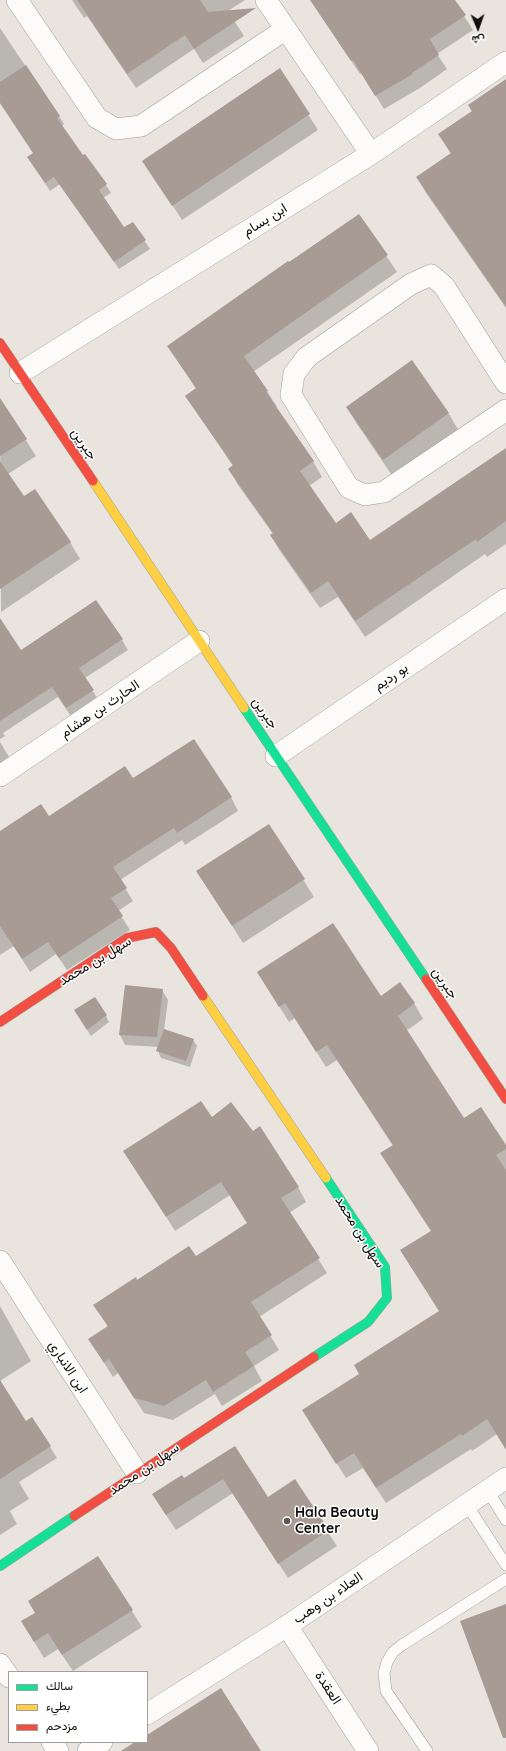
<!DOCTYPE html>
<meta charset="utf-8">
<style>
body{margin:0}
#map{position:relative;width:506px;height:1751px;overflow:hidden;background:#e9e5de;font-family:Quicksand,Vazirmatn,sans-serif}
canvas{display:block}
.legend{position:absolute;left:8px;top:1671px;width:140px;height:72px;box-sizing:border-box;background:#fff;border:1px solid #a09f9d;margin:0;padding:5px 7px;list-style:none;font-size:12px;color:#110f0b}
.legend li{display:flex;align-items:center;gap:8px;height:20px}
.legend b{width:20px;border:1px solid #a09f9d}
.north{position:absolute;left:458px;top:8px;width:40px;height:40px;-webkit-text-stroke:3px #fff;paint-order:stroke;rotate:178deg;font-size:11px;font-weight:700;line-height:16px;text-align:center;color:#110f0b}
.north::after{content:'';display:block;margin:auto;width:14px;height:18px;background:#110f0b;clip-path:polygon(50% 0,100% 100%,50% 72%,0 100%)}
</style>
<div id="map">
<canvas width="506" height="1751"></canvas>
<ul class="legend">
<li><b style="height:5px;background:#16e098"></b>سالك</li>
<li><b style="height:5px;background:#ffcf43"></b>بطيء</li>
<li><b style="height:5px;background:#f24e42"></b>مزدحم</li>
</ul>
<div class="north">ش</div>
</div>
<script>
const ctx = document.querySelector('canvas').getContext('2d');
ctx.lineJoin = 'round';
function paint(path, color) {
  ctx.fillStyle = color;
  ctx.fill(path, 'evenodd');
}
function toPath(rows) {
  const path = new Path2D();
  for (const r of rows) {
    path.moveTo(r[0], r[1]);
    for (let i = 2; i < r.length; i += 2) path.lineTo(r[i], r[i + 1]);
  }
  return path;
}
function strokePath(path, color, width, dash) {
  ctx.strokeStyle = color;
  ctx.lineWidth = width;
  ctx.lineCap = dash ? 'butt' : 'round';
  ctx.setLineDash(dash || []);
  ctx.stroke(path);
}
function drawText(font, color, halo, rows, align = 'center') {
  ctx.font = font + ' Quicksand,Vazirmatn,sans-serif';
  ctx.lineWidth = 3;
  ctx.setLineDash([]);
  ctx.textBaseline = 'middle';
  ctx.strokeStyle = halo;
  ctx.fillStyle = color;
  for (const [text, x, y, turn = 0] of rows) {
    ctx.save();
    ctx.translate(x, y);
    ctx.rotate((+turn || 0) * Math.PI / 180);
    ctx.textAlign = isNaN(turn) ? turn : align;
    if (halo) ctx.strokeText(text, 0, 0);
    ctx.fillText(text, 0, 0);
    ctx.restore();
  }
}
paint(toPath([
 [72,0,245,0,228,11,244,36,203,63,194,49,136,88,87,16,84,18],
 [317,0,454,0,473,30,437,54,447,69,420,88,384,109,362,73,360,74,321,16,313,3],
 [0,28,59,116,64,124,62,126,82,157,106,185,111,193,103,198,124,229,133,223,150,249,119,269,60,184,50,191,33,165,34,154,0,103],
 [279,69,318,130,182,220,143,161],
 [506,80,506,308,426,193,417,177,451,154,439,135,472,112,469,106],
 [359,215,397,272,253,372,267,391,277,407,275,408,313,461,322,477,309,486,335,524,370,541,506,449,506,544,487,557,485,554,365,637,338,597,320,608,280,551,271,536,273,534,238,485,229,469,233,466,186,396,196,389,169,346],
 [412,362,449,414,459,431,393,477,357,424,347,407],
 [0,400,36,456,8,474,24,498,70,542,80,559,1,612],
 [0,620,21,651,122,640,128,650,85,678,99,701,72,718,58,697,3,733,5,736,0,739],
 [0,742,11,760,0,767],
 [133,780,231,797,238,811,185,845,182,840,120,880,133,901,118,911,130,930,67,970,56,954,30,972,14,946,0,955,0,832,49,818],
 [269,825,314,897,243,943,197,871],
 [258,973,414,1003,423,1019,406,1031,464,1119,506,1147,506,1432,497,1434,472,1451,471,1449,386,1503,363,1468,346,1478,303,1410,360,1374,440,1312,401,1251,431,1231,393,1146,337,1060,326,1067,295,1018,289,1022],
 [162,990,168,1000,164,1030,193,1040,197,1046,190,1067,161,1058,158,1051,159,1047,125,1045,120,1035],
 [75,1011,106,1016,109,1022,91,1036],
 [211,1118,298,1187,306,1202,289,1213,327,1273,259,1317,279,1350,254,1366,262,1381,222,1406,215,1394,173,1420,144,1413,118,1373,113,1377,89,1339,108,1327,95,1305,137,1281,195,1258,248,1224,230,1195,175,1231,134,1165],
 [0,1306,31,1361,0,1381],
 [0,1382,26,1422,32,1418,57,1458,19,1482,29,1499,10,1511,17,1524,0,1535],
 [234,1447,267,1499,295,1481,337,1546,288,1578,233,1493,176,1530,162,1509,184,1479],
 [98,1557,142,1627,73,1671,58,1649,44,1658,22,1622,36,1613]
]), '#0003');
paint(toPath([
 [77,0,200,0,208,12,256,8,194,49,185,35,127,74],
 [310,0,455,0,466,15,430,39,439,55,412,73,413,74,375,96,353,60,351,61],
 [26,65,60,116,57,118,83,155,85,154,107,184,99,190,124,227,133,222,146,240,114,262,54,177,45,183,27,157,33,153,0,103,0,82],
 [280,68,310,114,172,206,142,161],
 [506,79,506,307,416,177,451,153,438,134,472,111,468,105],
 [359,214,388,255,244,356,268,391,266,392,314,461,300,471,336,523,351,512,370,540,506,448,506,521,477,542,476,539,355,621,328,581,311,593,270,535,273,533,228,469,233,465,185,396,196,388,167,346,288,261,289,262],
 [412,360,449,413,383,460,346,407],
 [0,398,27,439,0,456],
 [0,461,24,496,35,489,71,542,0,589],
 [96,600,123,639,79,668,94,690,66,708,52,687,0,721,0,618,21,650],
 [194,739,232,797,177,833,174,828,113,867,127,888,111,898,123,916,59,958,48,942,22,959,0,926,0,831,41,804,49,816,125,766,133,778],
 [269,824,305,879,232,926,196,871],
 [333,923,381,996,400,982,415,1003,398,1016,464,1118,481,1107,506,1145,506,1149,496,1155,506,1170,506,1450,487,1419,462,1436,461,1434,376,1488,354,1453,336,1464,302,1410,359,1374,354,1365,439,1311,400,1250,431,1231,380,1153,393,1145,327,1045,316,1052,285,1003,279,1007,257,972],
 [125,985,163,989,157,1037,119,1035],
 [95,997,107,1015,87,1030,74,1010],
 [164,1029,194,1039,186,1061,156,1051],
 [201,1101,212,1117,231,1102,253,1131,260,1126,299,1187,281,1198,320,1258,251,1302,272,1335,245,1352,254,1366,213,1392,206,1380,164,1406,134,1398,109,1359,104,1363,88,1339,108,1326,93,1305,136,1277,137,1280,189,1246,196,1256,247,1223,221,1182,166,1217,123,1151],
 [0,1380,26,1421,32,1417,51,1446,0,1479],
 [235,1446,268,1497,295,1479,329,1530,278,1564,223,1479,166,1515,152,1494,182,1475,184,1478],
 [98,1556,133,1610,62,1655,48,1633,34,1642,21,1621,35,1613,28,1601],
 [506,1604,506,1738,503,1738,460,1621],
 [221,1688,261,1751,121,1751,135,1742,147,1742,147,1735]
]), '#a79b94');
const lane = toPath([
 [488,1491,506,1520],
 [467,1505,506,1565],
 [427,1751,386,1691,384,1673,387,1662,393,1652,402,1645,506,1579]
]);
const street = toPath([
 [17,0,97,118,116,129,141,126,286,29],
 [266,0,371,154],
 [20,373,371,154,506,62],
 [506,383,444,286,431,275,411,284,307,357,294,374,291,395,349,488,365,495,384,492,506,410],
 [276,756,506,599],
 [0,776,199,641],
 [0,1261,137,1473],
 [287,1626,368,1751],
 [0,1664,9,1677],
 [147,1714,287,1626,506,1478],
 [52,1742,58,1751],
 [88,1751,102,1742]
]);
const fast = toPath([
 [244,708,426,979],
 [314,1357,368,1322,387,1298,385,1267,326,1178],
 [0,1566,74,1516]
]);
const slow = toPath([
 [93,481,244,708],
 [203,996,326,1178]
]);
const jam = toPath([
 [0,343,93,481],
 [426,979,506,1099],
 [0,1022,127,938,156,932,171,948,203,996],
 [74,1516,314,1357]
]);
strokePath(lane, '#a09e98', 12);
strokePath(street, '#a09e98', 22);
strokePath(fast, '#a09e98', 10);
strokePath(slow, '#a09e98', 10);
strokePath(jam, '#a09e98', 10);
strokePath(lane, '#fcfbfa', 11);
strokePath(street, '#fcfbfa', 21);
strokePath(fast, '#16e098', 9);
strokePath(slow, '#ffcf43', 9);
strokePath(jam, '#f24e42', 9);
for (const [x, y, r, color] of [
 [287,1521,4,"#5d5a55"]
]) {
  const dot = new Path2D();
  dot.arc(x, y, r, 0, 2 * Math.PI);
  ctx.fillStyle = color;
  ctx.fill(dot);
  strokePath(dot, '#fff', 1.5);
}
drawText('14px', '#110f0b', '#fff', [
 ["ابن بسام",265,220,-32],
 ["جبرين",84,444,56],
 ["بو رديم",391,677,-34],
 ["الحارث بن هشام",100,709,-34],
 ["جبرين",265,713,56],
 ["سهل بن محمد",95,961,-31],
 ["جبرين",445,983,56],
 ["سهل بن محمد",360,1232,58],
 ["ابن الانباري",68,1367,57],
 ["سهل بن محمد",144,1469,-34],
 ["العلاء بن وهب",328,1598,-34],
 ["العقدة",328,1688,57]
]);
drawText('bold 14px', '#110f0b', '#fff', [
 ["Hala Beauty",295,1513],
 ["Center",295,1529]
], 'left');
</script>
